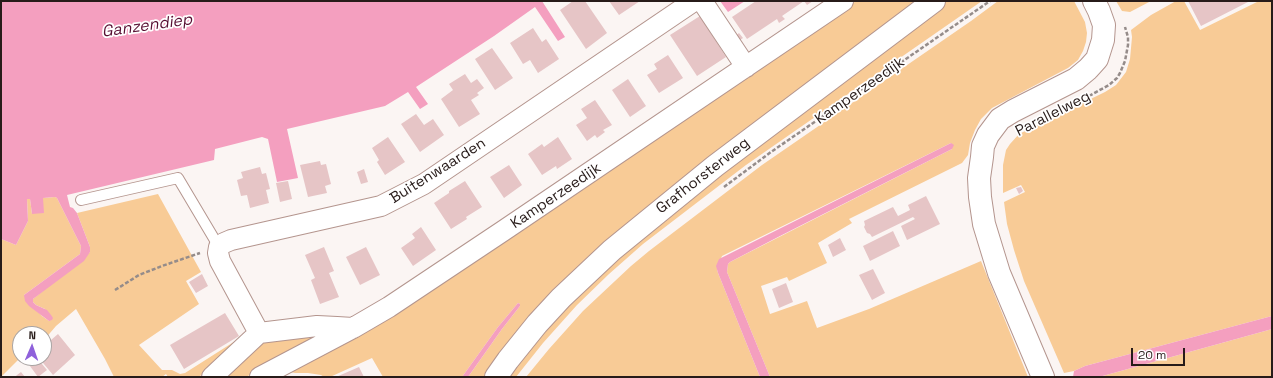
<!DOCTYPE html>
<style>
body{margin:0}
#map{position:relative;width:1273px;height:378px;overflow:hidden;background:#fbf5f3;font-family:"Space Grotesk",sans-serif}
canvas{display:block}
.frame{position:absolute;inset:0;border:2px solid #271b19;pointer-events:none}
.north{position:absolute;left:12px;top:326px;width:40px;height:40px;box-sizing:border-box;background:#fff;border:1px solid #a9a4a3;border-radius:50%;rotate:2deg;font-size:11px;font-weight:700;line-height:16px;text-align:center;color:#271b19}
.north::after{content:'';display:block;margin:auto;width:14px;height:18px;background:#8f61db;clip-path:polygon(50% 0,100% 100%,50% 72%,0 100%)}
.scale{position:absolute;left:1131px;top:348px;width:54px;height:18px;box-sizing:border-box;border:2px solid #271b19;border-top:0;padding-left:5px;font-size:12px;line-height:14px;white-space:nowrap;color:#271b19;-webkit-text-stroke:3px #fff;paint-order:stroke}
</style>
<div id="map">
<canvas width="1273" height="378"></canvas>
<div class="frame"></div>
<div class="north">N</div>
<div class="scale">20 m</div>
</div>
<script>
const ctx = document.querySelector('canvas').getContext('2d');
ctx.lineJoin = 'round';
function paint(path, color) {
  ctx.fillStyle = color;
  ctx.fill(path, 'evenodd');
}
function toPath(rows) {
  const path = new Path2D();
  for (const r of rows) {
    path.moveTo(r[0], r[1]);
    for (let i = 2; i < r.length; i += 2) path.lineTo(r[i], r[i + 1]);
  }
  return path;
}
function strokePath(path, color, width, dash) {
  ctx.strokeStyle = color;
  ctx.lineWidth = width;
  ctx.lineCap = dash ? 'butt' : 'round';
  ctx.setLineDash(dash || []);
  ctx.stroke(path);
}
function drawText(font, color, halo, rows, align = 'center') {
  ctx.font = font + ' "Space Grotesk",sans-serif';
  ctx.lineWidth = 3.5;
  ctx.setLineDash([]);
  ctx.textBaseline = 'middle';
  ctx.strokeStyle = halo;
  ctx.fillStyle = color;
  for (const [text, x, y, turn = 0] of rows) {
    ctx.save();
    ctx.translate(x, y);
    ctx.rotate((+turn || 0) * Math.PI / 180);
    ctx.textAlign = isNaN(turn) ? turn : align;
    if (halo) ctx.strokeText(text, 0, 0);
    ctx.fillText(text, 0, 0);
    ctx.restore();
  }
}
paint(toPath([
 [856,1,918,1,625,226,583,262,532,315,505,349,485,377,468,377,502,329,520,306,520,304,518,303,498,327,462,377,383,377,372,358,330,377,324,377,321,375,308,373,295,373,286,371,359,335,431,291],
 [947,1,982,1,746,165,643,244,609,274,577,305,543,343,516,377,507,377,540,334,623,251,890,43],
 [998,1,1074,1,1085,22,1087,33,1086,42,1083,51,1078,60,1068,68,992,108,981,119,975,130,970,143,968,155,962,163,849,219,852,223,818,243,827,263,789,281,787,277,761,286,770,314,807,301,817,328,869,309,981,261,1028,377,770,377,727,272,728,264,730,262,952,149,951,143,722,256,717,269,718,273,760,377,526,377,549,349,583,311,631,266,649,251,762,165,971,21],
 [1116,1,1151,1,1130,12,1122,11],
 [1176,1,1184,1,1200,30,1259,1,1272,1,1272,316,1085,366,1074,371,1064,373,1024,281,1014,250,1007,224,1004,202,1025,192,1021,185,1003,193,1003,165,1006,150,1010,144,1019,134,1105,92,1116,85,1126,72,1130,59,1132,37,1131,30,1151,15],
 [158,194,201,272,186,281,199,304,139,345,162,370,172,370,180,374,185,373,240,338,199,377,168,377,166,374,162,377,114,377,105,359,76,309,56,326,44,340,44,334,20,334,20,358,1,377,1,239,16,245,28,221,27,199,30,199,32,214,43,198,55,197,57,198,81,246,80,254,24,295,42,316,49,321,45,309,36,305,33,302,33,299,90,252,90,247,77,213],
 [1272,329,1272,377,1099,377,1265,331],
 [327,331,291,352,246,377,220,377,260,340]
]), '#f8cb96');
paint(toPath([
 [1,1,542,1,565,37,558,41,535,7,494,36,416,87,428,104,420,109,408,92,385,106,287,129,298,178,277,182,268,139,262,137,215,149,214,160,67,195,70,207,73,208,77,213,90,247,90,252,84,261,33,299,33,302,36,305,47,310,51,315,53,318,52,320,49,321,29,306,25,301,24,295,80,254,81,246,57,198,55,197,43,198,44,213,32,214,30,199,27,199,28,221,16,245,1,239],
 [720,1,745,1,728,12],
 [951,143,954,145,952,149,780,236,730,262,728,264,727,272,770,377,760,377,718,273,716,266,719,259],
 [518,303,520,304,520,306,502,329,468,377,462,377,498,327],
 [1272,316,1272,329,1265,331,1099,377,1073,377,1074,371,1085,366]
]), '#f49fbf');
paint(toPath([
 [573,1,585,1,607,33,586,49,560,10],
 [609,1,640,1,619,15],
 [756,1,804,1,782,16,785,19,779,23,777,19,747,39,732,17],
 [804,1,813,1,807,5],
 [1188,1,1250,1,1201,26],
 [700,16,726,57,697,76,670,35],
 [533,28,542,42,546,39,559,59,538,73,530,60,523,64,510,43],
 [739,33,743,38,737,42,734,37],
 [492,48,513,78,495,90,475,59],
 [668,55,683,78,659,93,647,75,657,69,654,64],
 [465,74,471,83,477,79,484,88,477,93,479,95,471,100,480,114,459,127,441,99,453,90,449,84],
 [628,79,646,106,630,117,612,90],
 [595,100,612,125,603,130,605,132,597,138,595,135,587,141,576,125,587,118,581,109],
 [416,114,424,125,433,119,444,135,420,152,401,124],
 [388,137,405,162,385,175,377,162,379,160,372,148],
 [558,137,572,159,557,169,556,166,542,175,528,154,542,144,544,147],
 [320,161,321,165,326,164,331,184,325,186,327,193,308,197,300,165],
 [509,165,522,185,504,198,490,177],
 [260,167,262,174,266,173,270,189,266,190,269,203,250,208,247,195,241,196,237,180,243,178,241,172],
 [364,169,368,182,361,184,357,172],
 [288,181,292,199,280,202,276,183],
 [465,181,482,207,466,217,467,219,451,229,434,203,449,193,449,191],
 [1021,187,1023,191,1019,194,1016,188],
 [926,196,940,224,907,240,901,226,915,219,913,217,872,237,870,234,867,233,864,227,865,225,864,221,893,207,898,216,910,210,908,205],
 [421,227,436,250,413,266,401,248,415,238,412,234],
 [893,231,900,246,870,261,863,246],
 [840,238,846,250,833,257,828,245],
 [324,247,334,271,329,273,339,297,320,304,311,280,315,278,305,255],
 [366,247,380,275,360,285,346,257],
 [873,269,885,293,872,300,859,275],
 [202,274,208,286,196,293,189,282],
 [786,283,793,302,779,308,772,289],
 [225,313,239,336,184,369,170,345],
 [58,334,75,355,53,375,39,358,44,358,44,346],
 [32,358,37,358,47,370,38,377,27,362],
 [359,367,364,377,336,377],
 [21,372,25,377,15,377,17,375]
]), '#e6c5c6');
const lane = toPath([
 [81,200,178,178,219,247]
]);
const street = toPath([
 [702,1,746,67],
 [259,333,220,261,218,253,219,247,224,243,231,240,381,206,424,184,694,1],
 [212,377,259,333,317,326,337,327,353,328],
 [260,377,353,328,389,307,503,231,843,1]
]);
const secondary = toPath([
 [496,377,508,360,537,324,561,298,612,250,715,166,934,1],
 [1043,377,999,273,984,224,980,197,979,178,982,157,983,146,988,135,1000,119,1013,111,1076,79,1088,69,1097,59,1103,40,1104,25,1099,11,1094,1]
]);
strokePath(lane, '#b4958e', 12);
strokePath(street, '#b4958e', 22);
strokePath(secondary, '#b4958e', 24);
strokePath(toPath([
 [1089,96,1109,85,1117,78,1120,73,1125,61,1128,45,1128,37,1125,27],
 [724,187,771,152,990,1],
 [115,290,139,275,162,266,200,253]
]), '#958c8a', 2.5, [4, 2]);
strokePath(lane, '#fff', 10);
strokePath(street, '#fff', 20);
strokePath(secondary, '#fff', 22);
drawText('15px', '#271b19', '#fff', [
 ["Kamperzeedijk",860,91,-35],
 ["Parallelweg",1053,114,-27],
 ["Buitenwaarden",438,171,-32],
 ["Grafhorsterweg",703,176,-38],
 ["Kamperzeedijk",556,196,-34]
]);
drawText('italic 16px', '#580f33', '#fff', [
 ["Ganzendiep",147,26,-8]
]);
</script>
